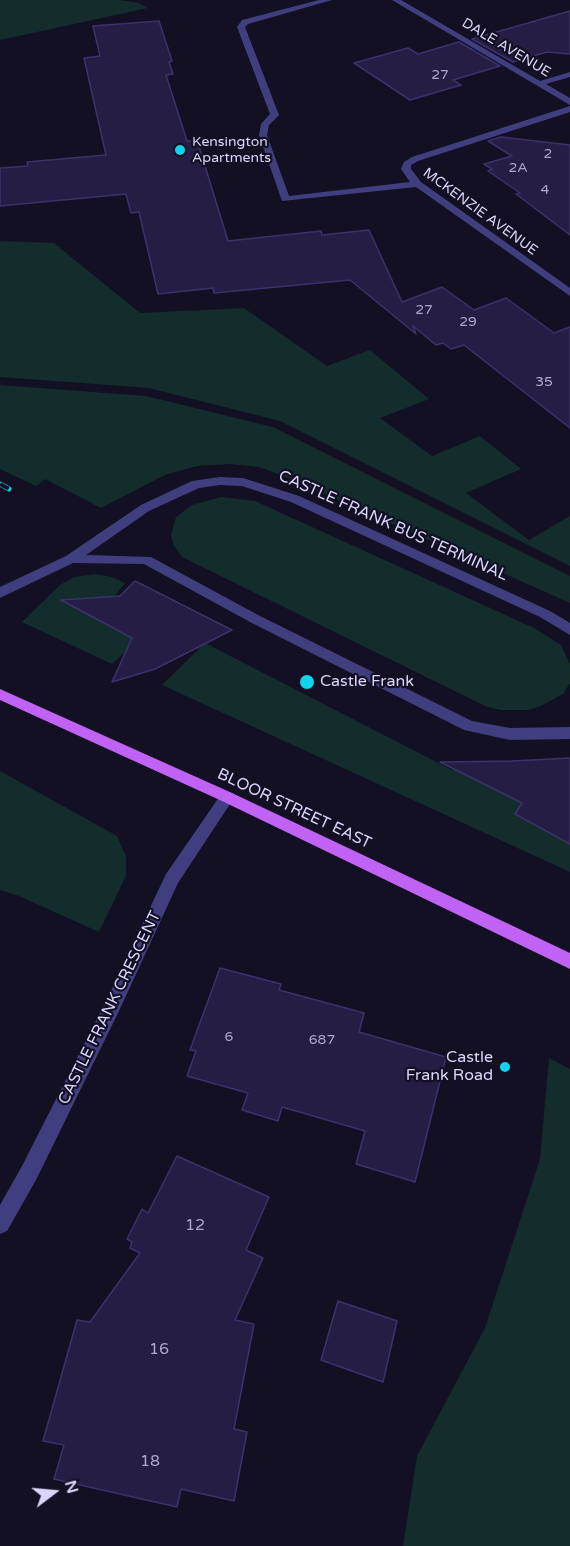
<!DOCTYPE html>
<style>
body{margin:0}
#map{position:relative;width:570px;height:1546px;overflow:hidden;background:#131023;font-family:"Varela Round",sans-serif}
canvas{display:block}
.north{position:absolute;left:24px;top:1462px;width:60px;height:60px;-webkit-text-stroke:4px #131023;paint-order:stroke;rotate:74deg;font-size:16px;font-weight:700;line-height:24px;text-align:center;color:#dad5fc}
.north::after{content:'';display:block;margin:auto;width:21px;height:27px;background:#dad5fc;clip-path:polygon(50% 0,100% 100%,50% 72%,0 100%)}
</style>
<div id="map">
<canvas width="570" height="1546"></canvas>
<div class="north">N</div>
</div>
<script>
const ctx = document.querySelector('canvas').getContext('2d');
ctx.lineJoin = 'round';
function paint(path, color) {
  ctx.fillStyle = color;
  ctx.fill(path, 'evenodd');
}
function toPath(rows) {
  const path = new Path2D();
  for (const r of rows) {
    path.moveTo(r[0], r[1]);
    for (let i = 2; i < r.length; i += 2) path.lineTo(r[i], r[i + 1]);
  }
  return path;
}
function strokePath(path, color, width, dash) {
  ctx.strokeStyle = color;
  ctx.lineWidth = width;
  ctx.lineCap = dash ? 'butt' : 'round';
  ctx.setLineDash(dash || []);
  ctx.stroke(path);
}
function drawText(font, color, halo, rows, align = 'center') {
  ctx.font = font + ' "Varela Round",sans-serif';
  ctx.lineWidth = 4.5;
  ctx.setLineDash([]);
  ctx.textBaseline = 'middle';
  ctx.strokeStyle = halo;
  ctx.fillStyle = color;
  for (const [text, x, y, turn = 0] of rows) {
    ctx.save();
    ctx.translate(x, y);
    ctx.rotate((+turn || 0) * Math.PI / 180);
    ctx.textAlign = isNaN(turn) ? turn : align;
    if (halo) ctx.strokeText(text, 0, 0);
    ctx.fillText(text, 0, 0);
    ctx.restore();
  }
}
paint(toPath([
 [0,0,120,0,139,3,148,8,0,40],
 [0,241,54,243,140,313,244,308,327,366,370,350,429,399,380,418,432,456,480,436,521,469,466,493,529,540,570,516,570,566,280,421,149,388,0,377],
 [0,385,146,396,273,427,570,576,570,603,286,477,259,467,230,464,197,466,165,475,101,508,45,479,36,486,0,469],
 [221,497,255,501,534,628,561,645,570,664,570,683,563,694,541,706,528,710,501,710,485,706,182,557,174,546,171,535,176,517,192,505],
 [96,574,111,577,125,583,113,598,99,597,93,601,95,618,137,641,112,664,22,622,60,585,74,577],
 [205,643,452,770,454,769,522,803,515,815,570,844,570,872,162,685],
 [0,771,117,836,126,856,126,876,99,932,19,896,0,890],
 [549,1058,570,1069,570,1546,403,1546,417,1456,485,1328,540,1159]
]), '#132c2c');
const building = toPath([
 [570,11,570,54,547,52,513,62,472,39,570,11],
 [159,21,172,61,169,62,173,74,166,75,187,141,194,141,198,143,228,241,321,231,322,235,369,230,402,302,442,287,474,310,506,298,554,333,570,327,570,428,464,345,451,349,443,343,436,345,413,326,416,334,350,280,214,293,213,288,158,294,139,212,131,213,126,194,0,206,0,168,28,166,27,162,106,155,84,58,100,56,93,26,159,21],
 [459,42,500,66,453,80,461,85,410,100,354,63,408,48,418,54,459,42],
 [501,137,570,145,570,235,516,194,520,193,488,171,492,169,484,164,512,156,488,141,501,137],
 [135,581,232,630,155,669,112,682,132,638,61,600,120,596,135,581],
 [570,758,570,844,515,814,522,803,440,762,512,761,570,758],
 [220,968,281,984,279,990,364,1013,359,1032,446,1057,415,1182,356,1164,365,1131,282,1107,278,1121,242,1110,248,1093,187,1076,196,1051,190,1050,220,968],
 [177,1156,269,1197,246,1250,263,1258,235,1320,254,1324,234,1429,247,1432,234,1501,181,1489,177,1507,54,1479,64,1445,43,1441,77,1320,90,1322,140,1253,130,1248,132,1242,127,1239,142,1209,148,1213,177,1156],
 [338,1301,397,1321,383,1382,321,1360,338,1301]
]);
paint(building, '#251d43');
strokePath(building, '#3d316d', 1.5);
paint(toPath([
 [319,0,332,0,248,24,245,27,279,115,269,125,267,135,289,196,410,182,401,169,404,162,412,157,570,106,570,112,418,161,411,165,411,169,421,182,570,288,570,296,416,187,282,201,259,135,261,124,270,114,237,27,242,20,319,0],
 [392,0,401,0,540,81,570,72,570,77,546,84,570,98,570,105,392,0],
 [220,477,243,478,299,496,550,611,570,623,570,635,540,617,291,502,242,486,220,485,199,488,149,511,86,555,151,557,260,616,472,721,510,728,570,727,570,739,510,740,464,730,250,622,144,564,73,563,0,598,0,587,66,556,141,505,192,481,220,477],
 [227,791,232,793,235,797,232,801,178,883,119,1011,36,1180,7,1231,0,1234,0,1205,22,1166,107,999,166,874,222,793,227,791]
]), '#413e7f');
paint(toPath([
 [0,689,232,793,570,953,570,969,222,801,0,700,0,689]
]), '#c063f4');
const rail = toPath([
 [0,484,9,489]
]);
strokePath(rail, '#10d4ed', 5);
strokePath(rail, '#131023', 4, [10]);
for (const [x, y, r, color] of [
 [180,150,6,"#10d4ed"],
 [307,682,8,"#10d4ed"],
 [505,1067,6,"#10d4ed"]
]) {
  const dot = new Path2D();
  dot.arc(x, y, r, 0, 2 * Math.PI);
  ctx.fillStyle = color;
  ctx.fill(dot);
  strokePath(dot, '#131023', 2);
}
drawText('14px', '#dad5fc', '#131023', [
 ["DALE AVENUE",506,48,31],
 ["MCKENZIE AVENUE",480,212,36]
]);
drawText('14px', '#ada7ce', null, [
 ["27",440,75],
 ["2",548,154],
 ["2A",518,168],
 ["4",545,190],
 ["27",424,310],
 ["29",468,322],
 ["35",544,382],
 ["6",229,1037],
 ["687",322,1040]
]);
drawText('14px', '#dad5fc', '#131023', [
 ["Kensington",192,142],
 ["Apartments",192,158]
], 'left');
drawText('16px', '#dad5fc', '#131023', [
 ["CASTLE FRANK BUS TERMINAL",393,526,24],
 ["BLOOR STREET EAST",294,809,25],
 ["CASTLE FRANK CRESCENT",110,1008,-64]
]);
drawText('16px', '#dad5fc', '#131023', [
 ["Castle Frank",320,682],
 ["Castle",493,1058,"right"],
 ["Frank Road",493,1076,"right"]
], 'left');
drawText('16px', '#ada7ce', null, [
 ["12",195,1226],
 ["16",159,1350],
 ["18",150,1462]
]);
</script>
